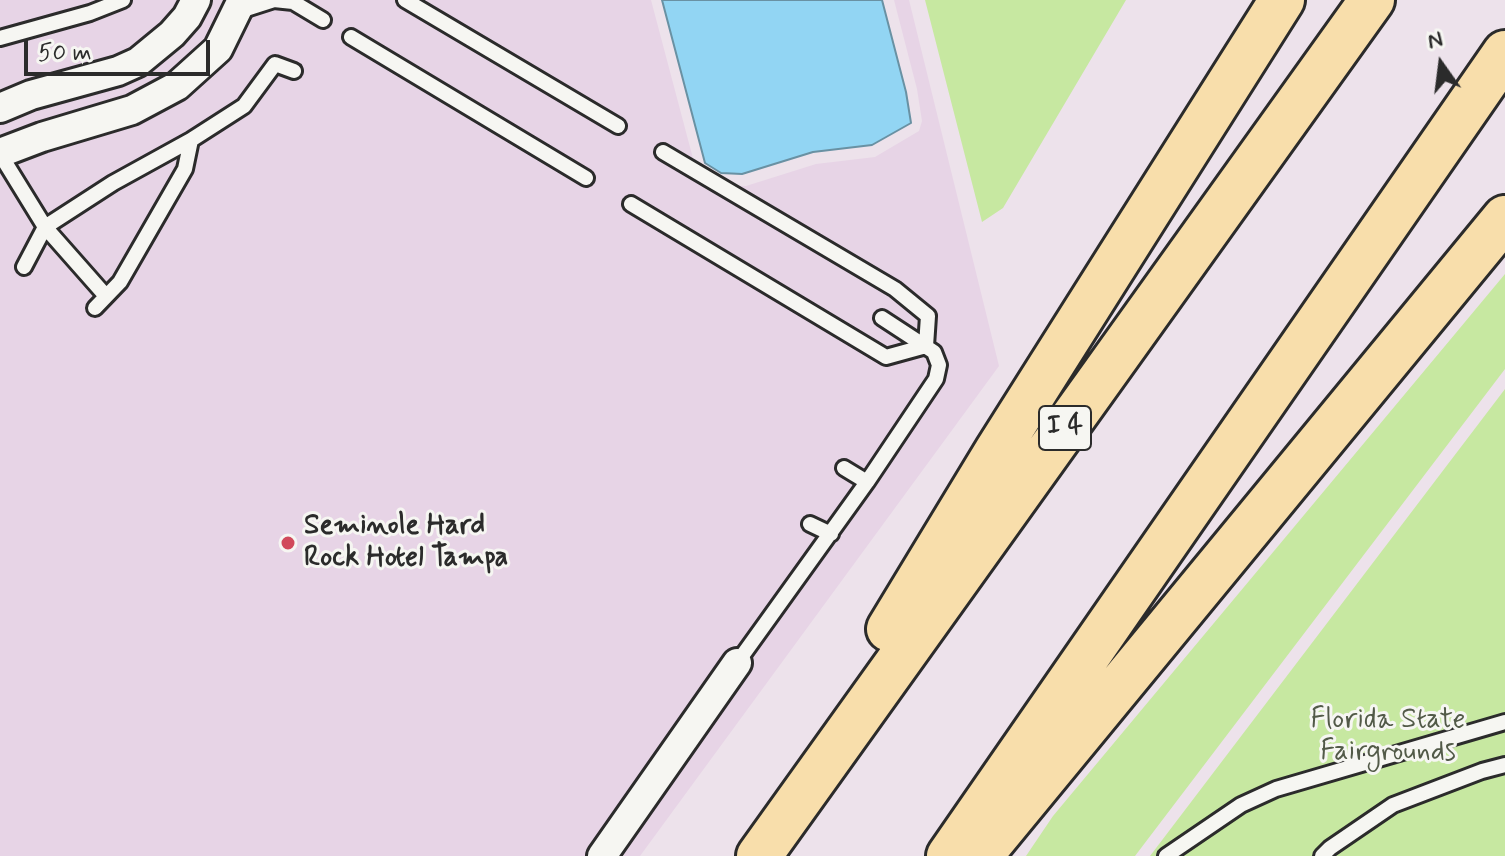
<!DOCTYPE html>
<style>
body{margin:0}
#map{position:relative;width:1505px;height:856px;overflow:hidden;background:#ede2eb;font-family:Mynerve,sans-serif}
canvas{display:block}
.north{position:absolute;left:1401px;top:24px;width:80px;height:80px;-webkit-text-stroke:6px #f6f6f2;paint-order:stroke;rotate:346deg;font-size:22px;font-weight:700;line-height:32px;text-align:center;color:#2b2b2b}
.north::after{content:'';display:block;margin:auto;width:28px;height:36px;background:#2b2b2b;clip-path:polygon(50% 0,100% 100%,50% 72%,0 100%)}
.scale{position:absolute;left:24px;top:40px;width:186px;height:36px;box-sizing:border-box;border:4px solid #2b2b2b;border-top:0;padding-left:10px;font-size:24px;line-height:28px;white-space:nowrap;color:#2b2b2b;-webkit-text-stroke:6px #f6f6f2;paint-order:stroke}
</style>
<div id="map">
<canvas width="1505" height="856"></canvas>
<div class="north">N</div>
<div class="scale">50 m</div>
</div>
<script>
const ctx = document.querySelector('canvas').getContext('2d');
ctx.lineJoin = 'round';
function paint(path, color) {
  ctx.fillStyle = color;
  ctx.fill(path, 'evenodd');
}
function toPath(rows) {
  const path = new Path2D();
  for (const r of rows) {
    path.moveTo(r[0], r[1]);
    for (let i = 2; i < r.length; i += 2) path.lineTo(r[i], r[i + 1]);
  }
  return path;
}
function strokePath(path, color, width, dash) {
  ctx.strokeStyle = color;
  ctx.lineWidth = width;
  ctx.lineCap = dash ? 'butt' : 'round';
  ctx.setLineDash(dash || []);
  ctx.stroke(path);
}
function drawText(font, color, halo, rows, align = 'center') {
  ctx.font = font + ' Mynerve,sans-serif';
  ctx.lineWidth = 6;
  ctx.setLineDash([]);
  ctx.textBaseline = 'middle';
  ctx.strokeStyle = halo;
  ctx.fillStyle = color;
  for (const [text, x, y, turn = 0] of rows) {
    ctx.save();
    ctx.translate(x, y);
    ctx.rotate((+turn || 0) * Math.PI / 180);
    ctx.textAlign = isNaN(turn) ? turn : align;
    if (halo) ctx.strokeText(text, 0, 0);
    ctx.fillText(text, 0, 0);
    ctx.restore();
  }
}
paint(toPath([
 [0,0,181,0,164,23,131,49,113,58,26,82,0,92],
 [211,0,228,0,207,39,169,74,141,91,0,137,0,123,36,109,122,85,144,75,181,45,198,25],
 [256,0,651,0,695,166,718,185,746,186,816,164,875,157,919,131,922,121,917,89,894,0,909,0,999,366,640,856,619,856,755,662,735,644,585,856,0,856,0,170,25,158,116,132,153,117,184,98,215,73,229,57]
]), '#e7d4e6');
paint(toPath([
 [925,0,1126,0,1003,208,982,222],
 [1505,274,1505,369,1135,856,1026,856,1053,816],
 [1505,389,1505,856,1150,856]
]), '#c7e8a1');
const water = toPath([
 [662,0,882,0,906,92,911,123,872,145,813,152,742,174,721,173,705,163,662,0]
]);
paint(water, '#92d5f3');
strokePath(water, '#6991a3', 2);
const service = toPath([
 [405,0,618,126],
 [238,14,246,9,274,0,293,2,323,20],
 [351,37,586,178],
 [0,38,90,13,123,0],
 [0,154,45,227,105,295],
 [631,204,886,357,926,346,928,316,895,289,663,152],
 [24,267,45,227,113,183,191,140,244,106,275,64,294,71],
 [95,308,120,282,185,169,191,140],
 [844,468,867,482],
 [810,524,831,534],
 [737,663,867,482,936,379,939,365,934,352,882,318],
 [1166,856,1241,805,1276,789,1505,722],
 [1322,856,1330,848,1393,805,1482,771,1505,765]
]);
const minor = toPath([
 [0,108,31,95,118,71,138,62,172,34,187,17,196,0],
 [0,153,42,137,132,110,177,86,218,49,242,0],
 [602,856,737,663]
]);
const motorway = toPath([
 [889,629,997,451,1282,0],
 [983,852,1505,218],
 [759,856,1372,0],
 [949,856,1505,53]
]);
strokePath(service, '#2b2b2b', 20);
strokePath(minor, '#2b2b2b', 34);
strokePath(motorway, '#2b2b2b', 50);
strokePath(service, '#f6f6f2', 14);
strokePath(minor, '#f6f6f2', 28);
strokePath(motorway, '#f8deab', 44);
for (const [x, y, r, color] of [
 [288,543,8,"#d1495b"]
]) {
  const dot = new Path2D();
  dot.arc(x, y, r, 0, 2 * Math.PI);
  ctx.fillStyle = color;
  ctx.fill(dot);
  strokePath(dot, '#f6f6f2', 3);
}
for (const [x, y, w] of [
 [1065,428,52]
]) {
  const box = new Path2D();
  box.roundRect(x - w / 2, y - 22, w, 44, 6);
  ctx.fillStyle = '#f6f6f2';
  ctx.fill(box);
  strokePath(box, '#2b2b2b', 2);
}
drawText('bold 26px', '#2b2b2b', null, [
 ["I 4",1065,428]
]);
drawText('bold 28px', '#2b2b2b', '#f6f6f2', [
 ["Seminole Hard",304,527],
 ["Rock Hotel Tampa",304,559]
], 'left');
drawText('28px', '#525a48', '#f6f6f2', [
 ["Florida State",1388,721],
 ["Fairgrounds",1388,753]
]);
</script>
